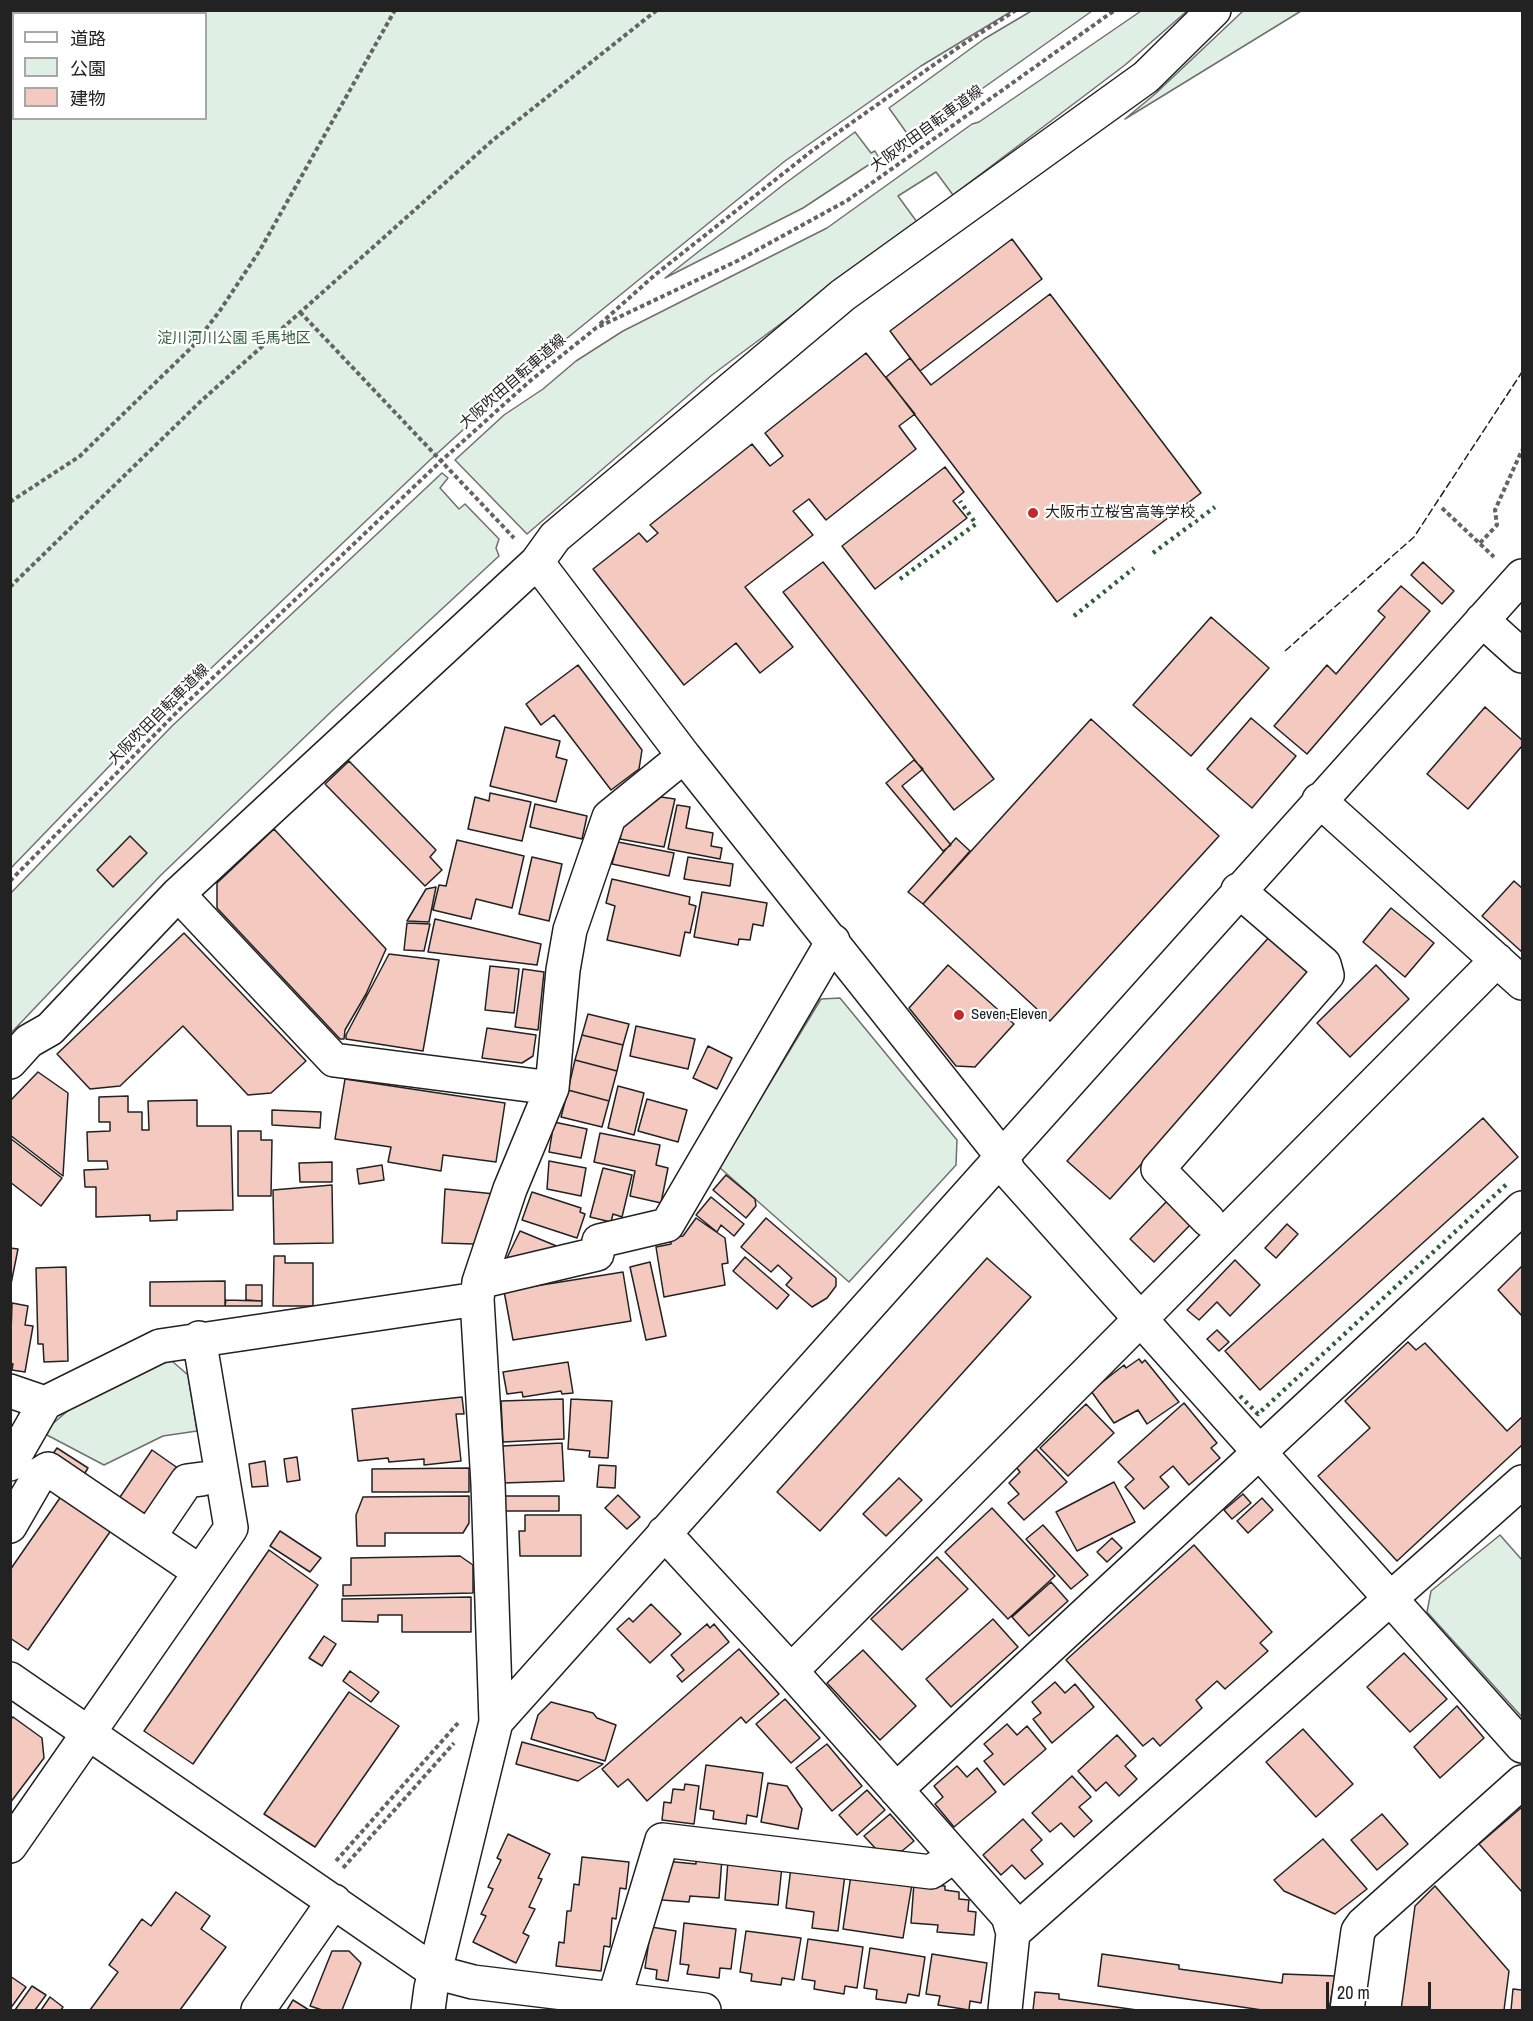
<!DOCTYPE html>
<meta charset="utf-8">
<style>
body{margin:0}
#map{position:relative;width:1533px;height:2021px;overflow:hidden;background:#fff;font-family:"Archivo Narrow","Noto Sans JP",sans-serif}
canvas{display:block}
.frame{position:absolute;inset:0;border:12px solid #222;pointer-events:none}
.legend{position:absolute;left:12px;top:12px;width:195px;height:108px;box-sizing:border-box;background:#fff;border:2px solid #a7a7a7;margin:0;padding:8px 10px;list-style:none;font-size:18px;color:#222}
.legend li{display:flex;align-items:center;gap:12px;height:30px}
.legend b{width:30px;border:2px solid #a7a7a7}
.scale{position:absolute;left:1326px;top:1982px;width:105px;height:27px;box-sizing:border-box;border:3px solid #222;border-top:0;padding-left:8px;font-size:18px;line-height:21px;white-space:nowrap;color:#222;-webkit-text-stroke:4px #fff;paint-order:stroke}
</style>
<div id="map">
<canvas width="1533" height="2021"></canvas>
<div class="frame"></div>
<ul class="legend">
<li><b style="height:8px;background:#fff"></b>道路</li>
<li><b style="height:16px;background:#e0efe3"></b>公園</li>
<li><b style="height:16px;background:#f3c9c0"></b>建物</li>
</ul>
<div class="scale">20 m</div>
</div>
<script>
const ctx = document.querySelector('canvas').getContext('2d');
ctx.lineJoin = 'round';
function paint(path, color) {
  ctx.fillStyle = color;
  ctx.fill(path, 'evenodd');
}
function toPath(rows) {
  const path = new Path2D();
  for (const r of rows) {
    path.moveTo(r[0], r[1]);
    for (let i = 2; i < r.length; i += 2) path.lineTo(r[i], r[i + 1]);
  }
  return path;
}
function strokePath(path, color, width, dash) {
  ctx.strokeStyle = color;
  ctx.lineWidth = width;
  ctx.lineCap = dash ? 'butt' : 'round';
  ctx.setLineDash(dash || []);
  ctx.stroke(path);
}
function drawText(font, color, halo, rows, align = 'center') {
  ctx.font = font + ' "Archivo Narrow","Noto Sans JP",sans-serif';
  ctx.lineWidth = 4.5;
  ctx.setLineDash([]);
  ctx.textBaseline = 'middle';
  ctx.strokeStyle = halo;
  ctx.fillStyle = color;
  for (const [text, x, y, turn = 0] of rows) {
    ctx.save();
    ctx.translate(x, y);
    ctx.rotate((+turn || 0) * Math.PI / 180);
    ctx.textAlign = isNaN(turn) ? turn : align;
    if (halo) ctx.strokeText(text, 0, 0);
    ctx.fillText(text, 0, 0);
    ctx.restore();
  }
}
const green = toPath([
 [11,10,1012,10,1012,11,921,66,785,161,534,365,430,460,122,753,11,868,11,10],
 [14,14,206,14,206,118,14,118,14,14],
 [1033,10,1092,11,911,139,889,108,984,39,1033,10],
 [1141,11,1187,11,1125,65,953,195,936,172,898,196,917,222,712,375,527,534,455,460,504,415,543,389,576,361,623,331,827,228,972,124,979,122,1141,11],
 [1243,11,1301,11,1125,119,1155,94,1243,11],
 [855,132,871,153,875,151,879,158,803,208,665,278,783,185,855,132],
 [442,473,448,478,440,488,459,509,465,504,499,539,496,548,499,556,334,709,161,875,11,1033,10,894,172,726,442,473],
 [840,998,957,1140,956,1165,849,1282,719,1167,821,999,840,998],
 [172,1361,188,1375,197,1431,163,1436,104,1465,47,1435,50,1426,71,1408,161,1364,172,1361],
 [1500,1535,1522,1560,1522,1717,1427,1612,1431,1591,1500,1535]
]);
paint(green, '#e0efe3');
strokePath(green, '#6f6f6f', 1.5);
const building = toPath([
 [1012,239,1042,279,920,371,890,331,1012,239],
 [1050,294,1201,493,1057,602,886,377,910,358,931,385,1050,294],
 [866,353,915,414,899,426,916,449,826,520,809,499,793,511,813,535,745,587,793,647,760,673,736,643,684,685,593,569,639,533,647,542,658,533,650,525,752,444,770,466,783,456,765,433,866,353],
 [945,467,964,492,953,501,967,518,875,589,842,546,945,467],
 [823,562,994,779,954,810,783,592,823,562],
 [1423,562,1454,591,1442,604,1411,575,1423,562],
 [1401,586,1430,611,1307,754,1274,726,1327,665,1336,674,1385,617,1378,611,1401,586],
 [1211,617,1269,668,1191,756,1133,705,1211,617],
 [578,665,642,750,639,769,611,790,554,715,541,725,526,704,578,665],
 [1485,707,1522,740,1522,746,1468,809,1427,774,1485,707],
 [1251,718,1296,756,1252,808,1207,769,1251,718],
 [1091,719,1219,836,1050,1021,923,904,1091,719],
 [505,727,560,741,556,757,567,760,556,802,490,786,505,727],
 [914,760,923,769,902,786,951,845,943,851,886,783,914,760],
 [349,761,436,850,430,857,442,870,425,886,325,784,349,761],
 [490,793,531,802,522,841,468,829,475,797,489,801,490,793],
 [661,797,675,799,664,847,620,839,623,826,661,797],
 [535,804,587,816,582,839,530,827,535,804],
 [677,805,690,807,686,828,713,833,711,846,722,848,720,859,668,849,677,805],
 [274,829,386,949,366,994,345,1030,344,1039,340,1039,217,908,217,883,274,829],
 [130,836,147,853,113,887,97,870,130,836],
 [956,838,970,851,923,904,908,892,956,838],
 [457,840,524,856,512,908,476,899,471,919,433,910,439,885,446,886,457,840],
 [618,842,674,853,669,876,612,864,618,842],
 [532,857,562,864,549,921,519,914,532,857],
 [688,857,733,864,730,886,684,879,688,857],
 [612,879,690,897,689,904,696,906,690,933,685,932,680,956,607,940,615,906,606,903,612,879],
 [1514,881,1522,888,1522,952,1482,916,1514,881],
 [436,887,429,922,407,921,426,889,436,887],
 [702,892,767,903,763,926,753,924,750,940,739,939,738,945,694,937,702,892],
 [1391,908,1434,943,1405,977,1363,942,1391,908],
 [435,919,541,944,537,965,428,952,435,919],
 [407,923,430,924,424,951,404,950,407,923],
 [184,933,306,1061,271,1093,248,1095,183,1026,120,1086,90,1089,57,1054,184,933],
 [1271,935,1314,972,1110,1199,1067,1161,1271,935],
 [389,954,439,960,423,1051,346,1039,346,1035,389,954],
 [948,965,1014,1024,975,1067,956,1066,909,1008,948,965],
 [1376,965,1409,999,1350,1057,1317,1023,1376,965],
 [490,966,519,969,514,1013,485,1010,490,966],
 [523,969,544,972,538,1030,515,1027,523,969],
 [588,1014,629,1024,623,1045,582,1035,588,1014],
 [636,1026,695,1039,688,1069,630,1056,636,1026],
 [487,1028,536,1035,533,1056,522,1063,482,1058,487,1028],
 [582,1035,623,1045,617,1071,575,1060,582,1035],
 [708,1046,732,1058,717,1089,693,1078,708,1046],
 [575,1060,617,1071,609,1101,568,1090,575,1060],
 [38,1072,68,1093,63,1176,10,1135,10,1101,38,1072],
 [345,1079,505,1103,496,1162,443,1155,441,1171,388,1162,391,1147,335,1139,345,1079],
 [618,1086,644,1093,634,1135,608,1128,618,1086],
 [568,1090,609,1101,602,1127,561,1117,568,1090],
 [128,1096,128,1112,142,1112,142,1130,149,1130,148,1101,197,1100,197,1126,231,1126,233,1210,177,1211,177,1220,150,1221,150,1215,96,1217,96,1187,85,1187,84,1170,108,1169,107,1161,88,1161,87,1132,110,1131,110,1122,99,1122,99,1097,128,1096],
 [647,1099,687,1110,678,1142,638,1131,647,1099],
 [272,1110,321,1112,320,1128,272,1125,272,1110],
 [1483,1118,1518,1157,1260,1390,1225,1351,1483,1118],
 [554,1122,587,1129,581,1158,549,1152,554,1122],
 [238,1131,261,1131,261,1140,272,1140,271,1196,238,1196,238,1131],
 [600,1133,660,1145,656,1165,668,1168,661,1203,630,1196,635,1171,594,1162,600,1133],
 [10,1138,62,1178,41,1206,10,1182,10,1138],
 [549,1161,586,1168,581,1196,547,1189,549,1161],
 [332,1162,332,1182,300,1182,299,1163,332,1162],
 [382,1165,384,1180,359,1184,357,1169,382,1165],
 [603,1168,632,1175,622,1217,613,1214,611,1222,590,1217,603,1168],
 [726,1175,755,1199,756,1206,746,1218,713,1190,726,1175],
 [332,1185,333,1243,274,1244,273,1190,332,1185],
 [445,1189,495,1194,474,1244,442,1243,445,1189],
 [532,1192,581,1208,580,1212,585,1214,577,1238,522,1220,532,1192],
 [711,1197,744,1224,734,1236,721,1225,717,1232,696,1215,711,1197],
 [1169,1199,1193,1222,1154,1262,1130,1239,1169,1199],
 [696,1218,725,1238,728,1263,722,1264,725,1285,664,1297,656,1247,671,1244,671,1238,683,1236,696,1218],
 [766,1218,836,1278,836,1286,827,1298,812,1307,786,1285,792,1278,778,1265,771,1272,741,1247,766,1218],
 [1287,1224,1298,1234,1276,1258,1265,1248,1287,1224],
 [520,1231,559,1247,504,1264,520,1231],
 [10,1248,18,1249,10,1289,10,1248],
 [274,1256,285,1256,285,1263,313,1263,313,1306,273,1306,274,1256],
 [745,1257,789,1295,777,1309,733,1271,745,1257],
 [987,1258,1031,1297,820,1531,777,1492,987,1258],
 [1235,1260,1260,1285,1230,1316,1217,1302,1199,1320,1187,1310,1235,1260],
 [650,1262,666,1336,646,1340,630,1267,650,1262],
 [1522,1266,1522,1316,1498,1290,1522,1266],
 [66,1267,68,1361,44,1362,43,1344,38,1344,36,1268,66,1267],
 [623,1272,631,1321,513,1340,504,1291,623,1272],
 [225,1281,225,1306,150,1306,150,1282,225,1281],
 [246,1285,262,1285,262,1301,246,1300,246,1285],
 [226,1300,262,1301,262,1306,225,1306,226,1300],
 [12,1303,28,1306,25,1325,33,1326,25,1372,12,1370,13,1364,10,1363,12,1303],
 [1217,1330,1229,1342,1219,1351,1207,1339,1217,1330],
 [1408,1342,1416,1350,1425,1343,1507,1431,1522,1417,1522,1445,1397,1561,1318,1476,1370,1428,1345,1401,1408,1342],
 [1139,1359,1142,1363,1145,1360,1179,1402,1147,1424,1138,1410,1114,1423,1091,1391,1124,1365,1126,1368,1139,1359],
 [568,1362,573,1393,562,1394,561,1391,523,1397,522,1392,507,1394,503,1372,568,1362],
 [462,1397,464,1414,456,1414,461,1461,424,1465,424,1459,389,1462,388,1458,358,1461,352,1409,462,1397],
 [563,1399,564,1439,503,1442,501,1401,563,1399],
 [571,1399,612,1401,608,1458,589,1457,590,1451,568,1449,571,1399],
 [1184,1403,1217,1443,1211,1448,1220,1458,1189,1485,1173,1466,1160,1477,1169,1487,1144,1509,1125,1487,1134,1479,1118,1462,1184,1403],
 [1086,1404,1114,1433,1068,1476,1040,1448,1086,1404],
 [562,1443,564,1481,503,1483,502,1446,562,1443],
 [57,1448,88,1468,80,1481,48,1461,57,1448],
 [1036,1449,1067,1482,1024,1520,1008,1503,1019,1494,1009,1483,1020,1472,1016,1467,1036,1449],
 [152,1450,182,1471,147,1521,118,1500,152,1450],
 [297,1457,300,1480,287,1482,284,1459,297,1457],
 [265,1461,268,1486,252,1487,249,1464,265,1461],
 [599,1465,616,1466,615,1488,597,1487,599,1465],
 [469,1468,469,1492,372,1492,372,1469,469,1468],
 [899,1478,922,1500,886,1536,863,1514,899,1478],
 [1114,1482,1135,1522,1077,1551,1056,1512,1114,1482],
 [1243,1494,1251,1503,1232,1519,1224,1510,1243,1494],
 [62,1495,112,1529,28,1650,10,1638,10,1570,62,1495],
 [618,1495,640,1517,627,1529,605,1508,618,1495],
 [469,1496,469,1523,463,1533,385,1533,385,1546,357,1546,356,1515,363,1497,469,1496],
 [503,1496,559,1496,559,1511,503,1511,503,1496],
 [1262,1498,1273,1510,1248,1533,1237,1521,1262,1498],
 [992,1508,1055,1576,1008,1619,945,1552,992,1508],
 [525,1515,581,1515,581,1556,520,1556,519,1531,525,1531,525,1515],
 [1043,1525,1088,1575,1071,1589,1026,1539,1043,1525],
 [280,1531,321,1558,310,1572,270,1546,280,1531],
 [1112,1538,1122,1548,1107,1562,1097,1552,1112,1538],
 [1194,1545,1272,1632,1260,1643,1268,1651,1225,1689,1217,1681,1196,1700,1202,1708,1160,1746,1153,1738,1143,1746,1066,1660,1194,1545],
 [269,1550,318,1585,193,1764,144,1731,269,1550],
 [460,1556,473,1565,473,1593,343,1596,343,1585,351,1585,351,1558,460,1556],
 [937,1557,968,1589,902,1650,871,1619,937,1557],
 [1051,1582,1068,1601,1029,1636,1012,1617,1051,1582],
 [471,1597,471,1632,402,1632,402,1615,378,1615,378,1622,342,1621,342,1599,471,1597],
 [651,1604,681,1634,650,1663,617,1629,629,1618,633,1622,651,1604],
 [993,1619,1018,1647,951,1707,926,1679,993,1619],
 [707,1624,710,1628,714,1624,729,1642,682,1682,677,1676,684,1670,671,1655,707,1624],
 [324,1636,336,1644,322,1666,309,1658,324,1636],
 [739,1649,779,1694,746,1723,741,1717,647,1801,628,1779,618,1787,602,1769,739,1649],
 [863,1650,916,1706,880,1740,827,1683,863,1650],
 [1404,1653,1447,1699,1410,1732,1367,1687,1404,1653],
 [350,1671,379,1692,371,1702,343,1681,350,1671],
 [1055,1682,1065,1693,1075,1684,1094,1707,1052,1743,1033,1719,1041,1713,1032,1702,1055,1682],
 [349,1692,399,1726,315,1847,264,1814,349,1692],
 [785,1699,820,1738,791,1763,756,1724,785,1699],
 [551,1702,593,1713,597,1718,616,1725,605,1761,531,1739,538,1715,551,1702],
 [1457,1706,1484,1738,1440,1778,1414,1747,1457,1706],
 [13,1717,42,1738,44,1758,10,1803,10,1720,13,1717],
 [1007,1724,1017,1735,1027,1726,1046,1749,1004,1785,984,1761,993,1754,984,1744,1007,1724],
 [1303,1729,1353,1784,1316,1817,1266,1762,1303,1729],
 [1117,1735,1136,1756,1125,1766,1137,1779,1119,1796,1106,1782,1096,1791,1078,1771,1117,1735],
 [522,1742,603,1764,578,1781,516,1764,522,1742],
 [827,1744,862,1786,832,1811,796,1768,827,1744],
 [706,1765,763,1773,757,1817,747,1815,746,1824,713,1819,714,1811,700,1809,706,1765],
 [957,1766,967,1777,977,1768,996,1792,954,1827,935,1804,943,1797,934,1786,957,1766],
 [1072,1776,1091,1797,1079,1807,1092,1821,1074,1837,1061,1823,1050,1832,1032,1813,1072,1776],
 [768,1783,787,1786,802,1809,798,1829,761,1822,768,1783],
 [685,1784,699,1786,694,1824,662,1820,664,1802,671,1803,673,1789,684,1790,685,1784],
 [867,1790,885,1810,857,1835,839,1815,867,1790],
 [1522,1807,1522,1892,1479,1844,1522,1807],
 [890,1814,914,1841,902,1851,876,1849,864,1836,890,1814],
 [1382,1814,1408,1844,1377,1870,1351,1840,1382,1814],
 [1023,1819,1042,1840,1031,1850,1043,1864,1025,1879,1012,1865,1001,1875,983,1855,1023,1819],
 [508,1834,550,1854,538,1878,542,1879,529,1907,535,1909,523,1933,529,1936,516,1963,473,1942,486,1916,481,1914,493,1889,488,1887,501,1860,497,1858,508,1834],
 [1323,1839,1367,1889,1335,1914,1284,1891,1274,1880,1323,1839],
 [582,1857,629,1862,626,1889,620,1888,616,1919,612,1918,610,1947,604,1946,601,1971,556,1966,559,1942,564,1943,567,1911,571,1911,574,1884,579,1885,582,1857],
 [696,1857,722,1858,719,1898,690,1896,689,1902,662,1900,665,1861,696,1864,696,1857],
 [728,1861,782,1866,778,1905,725,1900,728,1861],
 [791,1867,845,1874,838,1931,812,1928,814,1912,786,1908,791,1867],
 [851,1875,912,1884,903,1938,843,1929,851,1875],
 [914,1883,945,1886,945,1890,959,1892,959,1899,969,1900,968,1911,976,1912,974,1935,937,1932,938,1925,911,1923,914,1883],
 [1435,1886,1509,1971,1504,2010,1401,2010,1415,1906,1435,1886],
 [176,1892,210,1916,201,1929,226,1947,180,2010,90,2010,118,1972,109,1965,142,1919,151,1926,176,1892],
 [684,1923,736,1929,731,1969,720,1968,719,1978,687,1974,689,1965,680,1964,684,1923],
 [651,1927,676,1931,668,1981,656,1979,657,1970,645,1968,651,1927],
 [746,1931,801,1938,794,1980,782,1978,781,1985,751,1981,752,1974,740,1972,746,1931],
 [808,1939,863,1947,857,1988,845,1986,844,1994,814,1989,815,1981,802,1979,808,1939],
 [870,1948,925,1957,919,1996,908,1994,906,2003,876,1999,877,1990,864,1988,870,1948],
 [332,1951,349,1951,361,1963,342,2010,322,2010,310,2006,332,1951],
 [932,1954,987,1963,981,2003,970,2001,969,2010,938,2005,940,1996,926,1994,932,1954],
 [1102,1954,1179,1965,1179,1969,1282,1983,1283,1974,1335,1976,1329,2010,1262,2010,1098,1986,1102,1954],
 [10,1976,26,1987,10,2009,10,1976],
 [32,1986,46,1995,35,2010,15,2010,32,1986],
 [1513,1989,1522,1990,1522,2010,1511,2010,1513,1989],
 [1035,1992,1059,1994,1059,1999,1137,2010,1033,2010,1035,1992],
 [50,1997,63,2007,61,2010,41,2010,50,1997],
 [293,2000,309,2010,287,2010,293,2000]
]);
paint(building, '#f3c9c0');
strokePath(building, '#222', 1.5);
const minor = toPath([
 [537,562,684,756,1002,1156,1009,1172,1522,1746],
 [1482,620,1522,656],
 [1319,800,1522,983],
 [178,894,334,1060,552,1088],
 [10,1062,29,1041,50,1029,178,894,537,562,555,537,843,295,1146,77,1214,10],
 [1208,1220,1158,1169,1327,975,1324,964,1238,890],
 [479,1282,597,1254,599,1241,667,1225,833,941],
 [10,1391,45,1403],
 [10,1464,45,1403,160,1346,477,1299],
 [10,1526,40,1474,48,1469,200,1572],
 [664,1533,791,1671,1008,1916,1013,1933],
 [149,1537,187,1481,202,1479],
 [791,1671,1497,960],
 [10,1679,435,1972,473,1982,704,2010],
 [496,1722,488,1484,477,1299,479,1282,510,1189,552,1088,563,970,570,930,609,817,684,756],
 [896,1790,1522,1208],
 [10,1846,231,1528,199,1338],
 [614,1999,662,1840,931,1872,954,1856],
 [258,2010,334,1901],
 [428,2010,431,1988,496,1722,1522,576],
 [1005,2010,1013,1933,1522,1482],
 [1347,2010,1358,1931,1363,1924,1522,1782]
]);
strokePath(minor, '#222', 36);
strokePath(toPath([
 [26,14,30,10],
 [10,26,14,23],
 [300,312,514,538],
 [600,324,656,274,813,150,959,47,1016,10],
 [10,502,80,456,192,347,219,312,260,250,395,10],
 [1442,508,1494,557],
 [1480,543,1497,525,1495,510,1522,450],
 [10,587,201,401,493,140,657,10],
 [10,881,179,710,441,461,530,381,596,328,737,261,848,200,1115,10],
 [336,1861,458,1723],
 [343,1868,454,1743]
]), '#646464', 4, [4.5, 3]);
strokePath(minor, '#fff', 33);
strokePath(toPath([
 [1153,553,1215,507],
 [900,579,976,524,960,501],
 [1074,616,1134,568],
 [1240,1396,1258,1414,1509,1182]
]), '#2f5e38', 4.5, [3, 4.5]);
strokePath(toPath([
 [1285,651,1414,537,1522,372]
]), '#222', 1.5, [8, 3]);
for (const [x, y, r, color] of [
 [1033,513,6,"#c62828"],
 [959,1015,6,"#c62828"]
]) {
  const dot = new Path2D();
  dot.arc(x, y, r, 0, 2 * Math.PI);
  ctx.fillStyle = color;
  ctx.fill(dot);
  strokePath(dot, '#fff', 2);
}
drawText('15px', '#222', '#fff', [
 ["大阪吹田自転車道線",927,129,-36],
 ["大阪吹田自転車道線",513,382,-41],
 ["大阪吹田自転車道線",159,715,-45]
]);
drawText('15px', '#2f5e38', '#fff', [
 ["淀川河川公園 毛馬地区",234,339]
]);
drawText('15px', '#222', '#fff', [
 ["大阪市立桜宮高等学校",1045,513],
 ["Seven-Eleven",971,1015]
], 'left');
</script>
